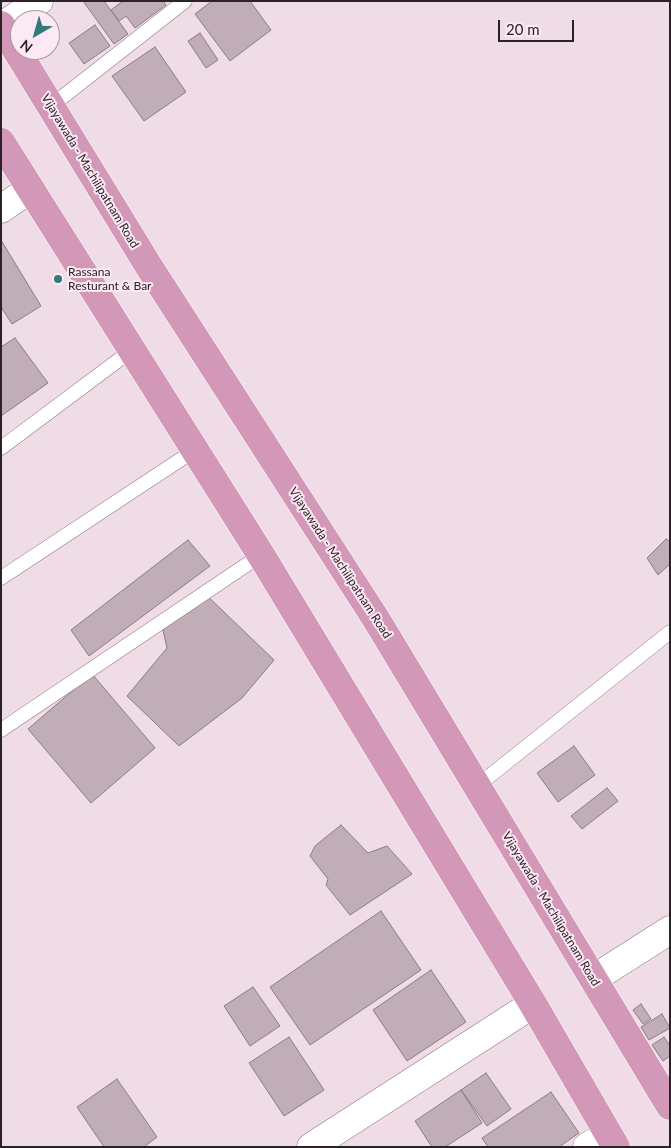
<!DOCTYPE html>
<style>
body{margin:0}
#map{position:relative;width:671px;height:1148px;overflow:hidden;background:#f0dce6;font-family:Lato,sans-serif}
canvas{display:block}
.frame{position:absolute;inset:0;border:2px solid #292226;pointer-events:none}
.north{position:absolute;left:10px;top:10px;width:50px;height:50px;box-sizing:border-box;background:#fde9f3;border:1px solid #a899a1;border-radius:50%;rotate:218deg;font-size:14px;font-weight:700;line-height:20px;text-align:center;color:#292226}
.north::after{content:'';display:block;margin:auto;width:18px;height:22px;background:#307a7c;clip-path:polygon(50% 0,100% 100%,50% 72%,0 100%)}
.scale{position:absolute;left:498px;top:20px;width:76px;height:22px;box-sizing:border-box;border:2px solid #292226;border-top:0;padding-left:6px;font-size:15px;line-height:18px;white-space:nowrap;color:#292226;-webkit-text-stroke:4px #fde9f3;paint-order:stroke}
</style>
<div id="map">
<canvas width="671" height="1148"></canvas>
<div class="frame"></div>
<div class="north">N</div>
<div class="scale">20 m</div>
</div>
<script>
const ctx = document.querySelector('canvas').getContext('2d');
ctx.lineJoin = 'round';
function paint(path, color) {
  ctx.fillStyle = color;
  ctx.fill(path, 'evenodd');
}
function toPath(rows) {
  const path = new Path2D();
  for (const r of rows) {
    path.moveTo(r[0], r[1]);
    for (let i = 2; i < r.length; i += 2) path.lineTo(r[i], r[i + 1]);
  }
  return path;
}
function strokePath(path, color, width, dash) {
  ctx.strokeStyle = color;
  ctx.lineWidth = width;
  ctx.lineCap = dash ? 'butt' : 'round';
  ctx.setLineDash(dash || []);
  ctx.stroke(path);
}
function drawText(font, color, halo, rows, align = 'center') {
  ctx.font = font + ' Lato,sans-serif';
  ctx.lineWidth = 4;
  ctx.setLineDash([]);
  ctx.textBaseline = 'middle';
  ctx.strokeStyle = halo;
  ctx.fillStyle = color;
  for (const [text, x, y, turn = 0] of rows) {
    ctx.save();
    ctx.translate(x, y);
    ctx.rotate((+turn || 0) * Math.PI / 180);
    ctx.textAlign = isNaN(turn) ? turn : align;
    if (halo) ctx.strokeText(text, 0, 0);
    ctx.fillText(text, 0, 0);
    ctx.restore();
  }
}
const building = toPath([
 [83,1,104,1,128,34,114,44,83,1],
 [123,1,163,1,166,5,135,28,126,16,119,21,111,10,123,1],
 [212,1,250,1,271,30,230,61,195,14,212,1],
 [95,25,110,46,84,64,69,43,95,25],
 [200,33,218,60,206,68,188,41,200,33],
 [155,47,186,92,144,121,112,76,155,47],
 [1,240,41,306,12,324,1,307,1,240],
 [15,338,48,383,1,416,1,347,15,338],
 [666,539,670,542,670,564,658,575,647,558,666,539],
 [188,540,210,566,89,656,71,630,188,540],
 [199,588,274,660,242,698,179,746,127,696,167,648,163,630,199,588],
 [92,674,155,748,91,803,28,729,92,674],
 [574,746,595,775,558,802,537,773,574,746],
 [607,788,618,801,582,829,571,816,607,788],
 [341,825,368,853,387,846,412,874,350,915,326,885,328,879,310,856,315,846,341,825],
 [381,911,421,970,310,1045,270,987,381,911],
 [431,970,466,1022,407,1061,373,1010,431,970],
 [253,987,280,1026,250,1046,224,1006,253,987],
 [641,1004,651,1019,643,1024,633,1010,641,1004],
 [662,1014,670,1028,649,1040,641,1027,662,1014],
 [289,1037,324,1090,284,1116,249,1063,289,1037],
 [664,1037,670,1046,670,1056,663,1061,652,1045,664,1037],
 [486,1073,511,1109,487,1126,461,1090,486,1073],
 [117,1079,157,1137,144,1147,104,1147,77,1107,117,1079],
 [461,1090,482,1123,445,1147,432,1147,415,1121,461,1090],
 [551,1092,579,1133,559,1147,488,1147,482,1138,551,1092]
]);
paint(building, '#c0adb7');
strokePath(building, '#8c7a83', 1);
const service = toPath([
 [51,106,185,1],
 [1,448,132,350],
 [1,578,195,450],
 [1,730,261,555],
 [477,786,670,632]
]);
const minor = toPath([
 [2,26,39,1],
 [1,209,30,189],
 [597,985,601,974,670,930],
 [311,1147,533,1004],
 [587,1147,608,1134]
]);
const trunk = toPath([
 [1,25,148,265,376,619,670,1106],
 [1,142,261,555,533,1004,616,1147]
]);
strokePath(service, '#897881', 15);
strokePath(minor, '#897881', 29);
strokePath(trunk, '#fff', 29);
strokePath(service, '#fff', 14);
strokePath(minor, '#fff', 28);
strokePath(trunk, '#d398b8', 28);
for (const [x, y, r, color] of [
 [58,279,5,"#307a7c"]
]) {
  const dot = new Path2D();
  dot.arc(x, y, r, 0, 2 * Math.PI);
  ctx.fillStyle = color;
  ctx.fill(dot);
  strokePath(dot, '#fde9f3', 2);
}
drawText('12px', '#292226', '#fde9f3', [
 ["Vijayawada - Machilipatnam Road",90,171,59],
 ["Vijayawada - Machilipatnam Road",340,563,57],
 ["Vijayawada - Machilipatnam Road",551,909,59]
]);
drawText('12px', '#292226', '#fde9f3', [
 ["Rassana",68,272],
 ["Resturant & Bar",68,286]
], 'left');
</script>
